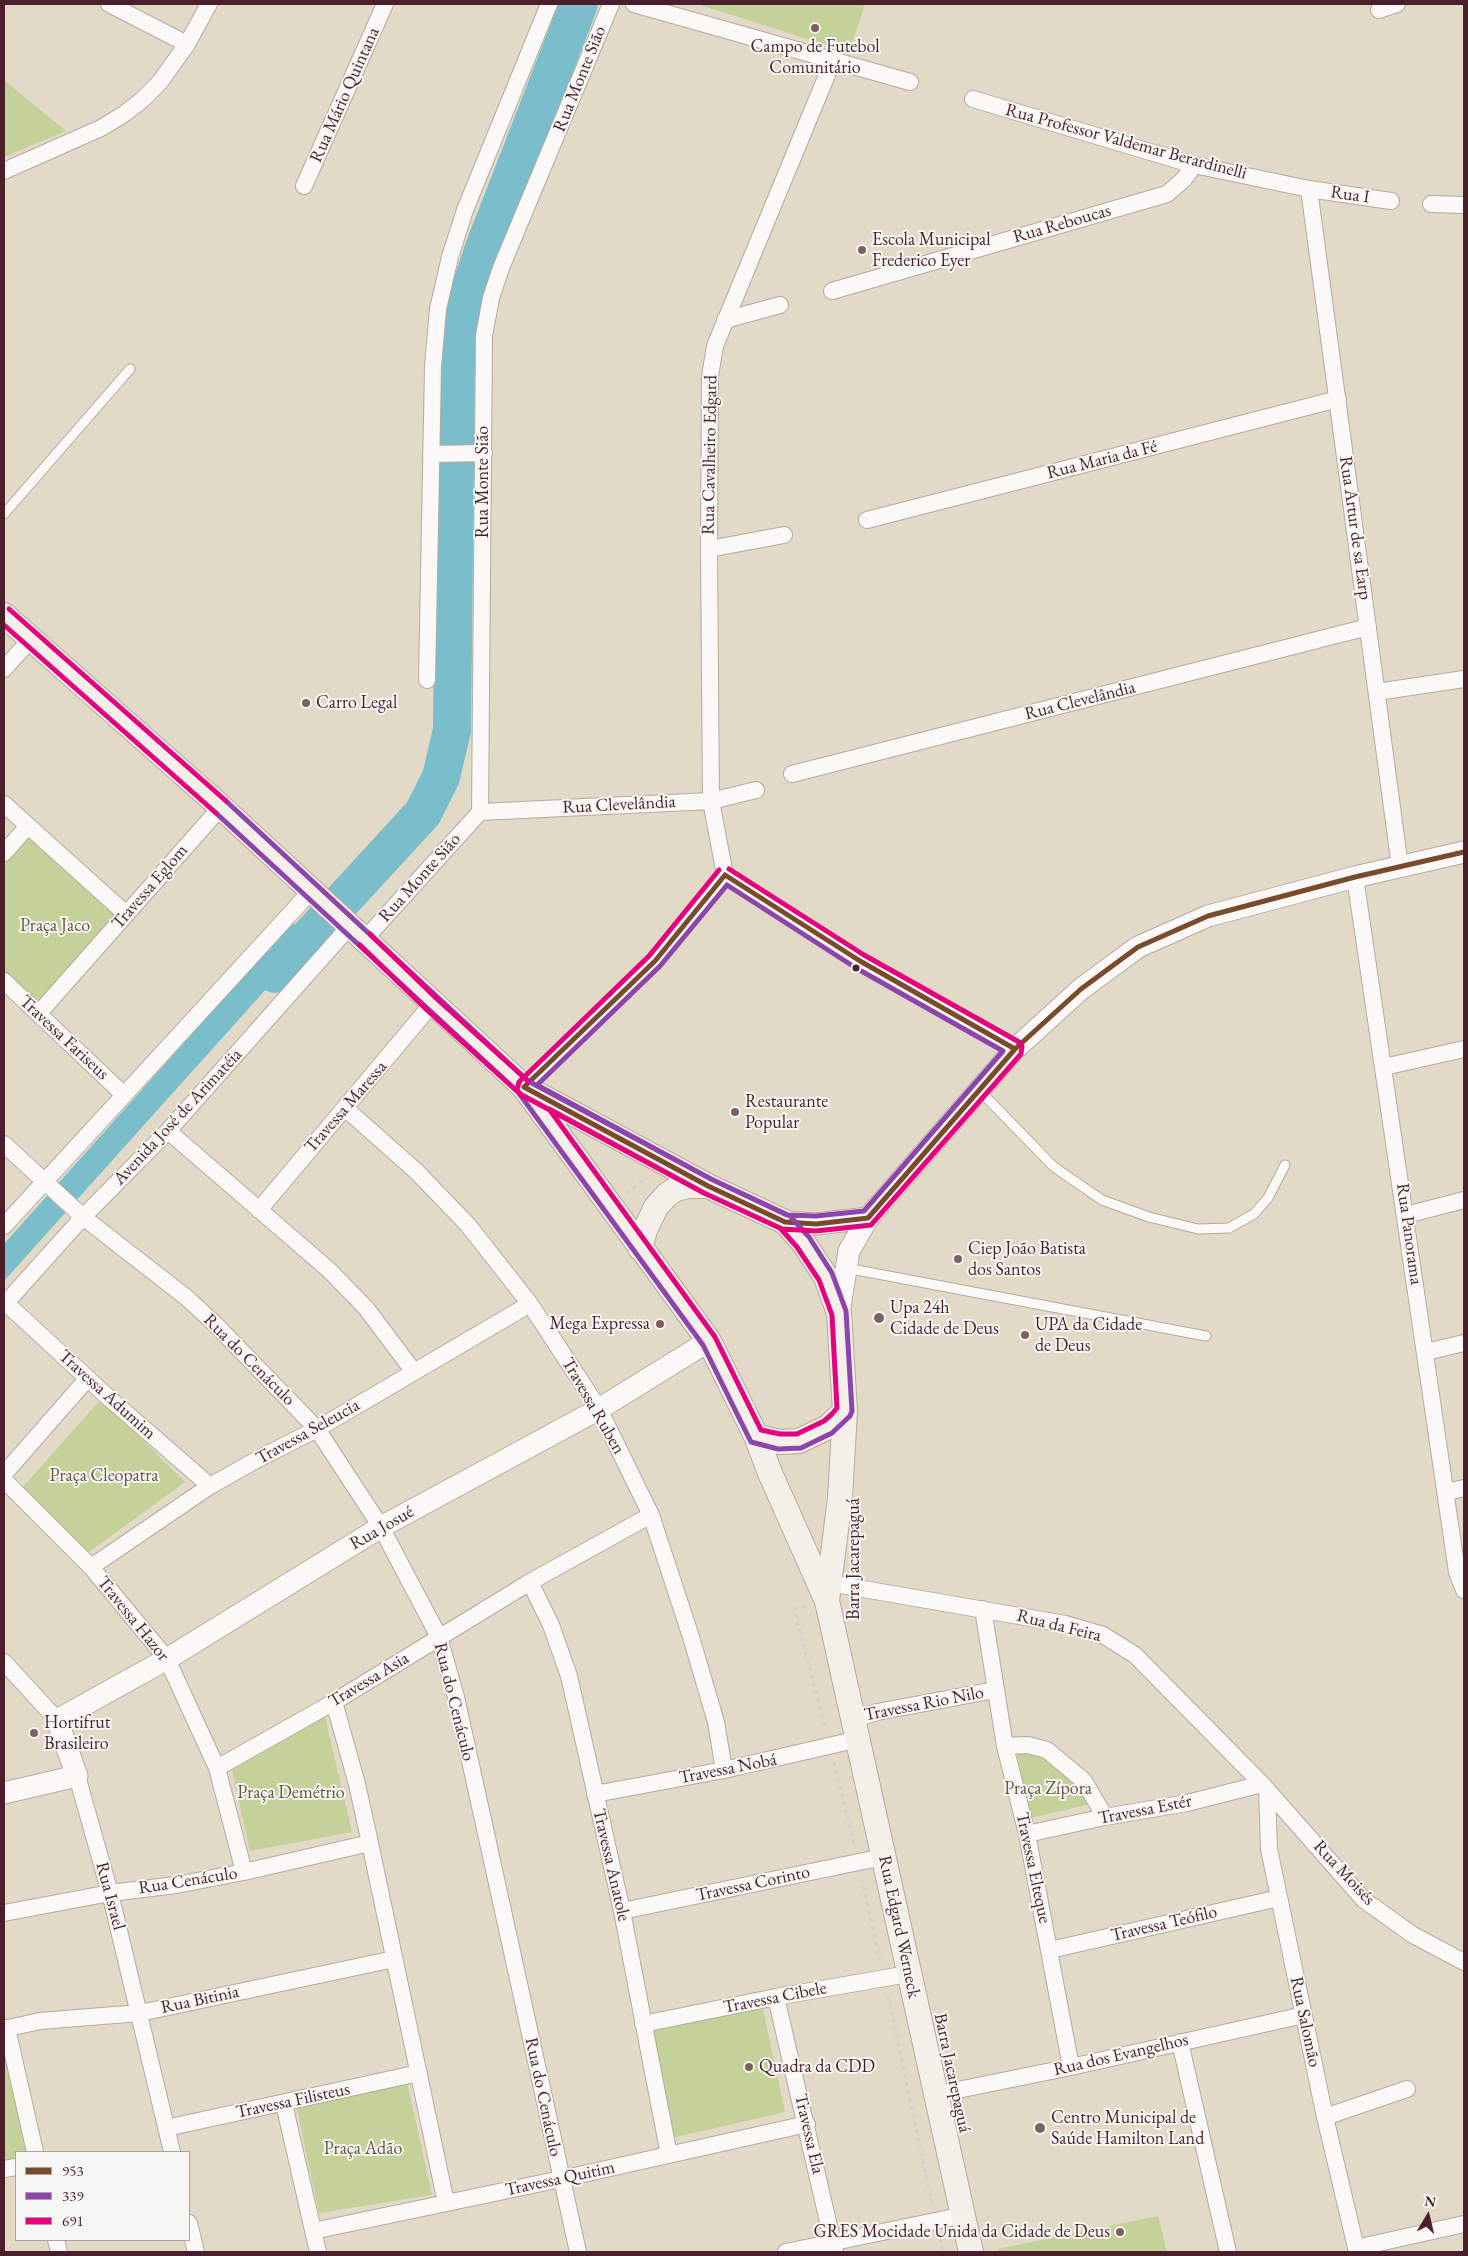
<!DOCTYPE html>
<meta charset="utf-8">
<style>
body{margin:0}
#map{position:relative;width:1468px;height:2256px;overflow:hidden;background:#e2d9c7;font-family:"EB Garamond",serif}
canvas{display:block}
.frame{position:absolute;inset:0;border:5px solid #4a1f2b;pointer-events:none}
.legend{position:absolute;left:15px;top:2151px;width:175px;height:90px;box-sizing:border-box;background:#f6f6f2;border:1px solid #b1a0a2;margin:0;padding:6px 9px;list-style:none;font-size:15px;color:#4a1f2b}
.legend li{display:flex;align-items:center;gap:10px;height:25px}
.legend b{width:25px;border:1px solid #b1a0a2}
.north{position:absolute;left:1403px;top:2191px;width:50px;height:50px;-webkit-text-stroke:4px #f6f6f2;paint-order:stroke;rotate:9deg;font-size:14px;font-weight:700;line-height:20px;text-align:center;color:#4a1f2b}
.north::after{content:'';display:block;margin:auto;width:18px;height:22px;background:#4a1f2b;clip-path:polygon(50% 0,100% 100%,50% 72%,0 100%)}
</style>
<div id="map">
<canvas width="1468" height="2256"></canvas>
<div class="frame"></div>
<ul class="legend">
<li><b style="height:6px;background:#7a4b2a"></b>953</li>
<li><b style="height:6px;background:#8e44ad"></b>339</li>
<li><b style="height:6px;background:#e5007d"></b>691</li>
</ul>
<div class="north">N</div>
</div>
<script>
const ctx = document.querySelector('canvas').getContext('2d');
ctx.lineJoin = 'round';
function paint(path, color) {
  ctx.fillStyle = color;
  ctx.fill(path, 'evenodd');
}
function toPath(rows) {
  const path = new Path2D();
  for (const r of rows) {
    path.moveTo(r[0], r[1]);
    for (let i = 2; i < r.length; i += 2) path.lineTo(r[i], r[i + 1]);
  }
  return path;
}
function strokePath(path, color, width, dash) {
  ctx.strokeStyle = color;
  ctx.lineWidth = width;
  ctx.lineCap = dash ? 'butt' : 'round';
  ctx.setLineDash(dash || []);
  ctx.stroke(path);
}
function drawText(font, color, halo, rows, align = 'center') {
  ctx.font = font + ' "EB Garamond",serif';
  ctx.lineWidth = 4;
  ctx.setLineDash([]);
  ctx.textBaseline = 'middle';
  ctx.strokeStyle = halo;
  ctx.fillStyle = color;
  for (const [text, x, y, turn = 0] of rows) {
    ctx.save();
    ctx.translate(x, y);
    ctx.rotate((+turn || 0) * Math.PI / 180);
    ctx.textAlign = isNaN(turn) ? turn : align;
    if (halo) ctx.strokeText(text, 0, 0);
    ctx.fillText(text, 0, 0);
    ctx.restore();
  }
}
paint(toPath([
 [697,4,865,4,849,52],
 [4,80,66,131,4,157],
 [30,835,126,921,46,1010,4,972,4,864],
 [101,1399,185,1482,88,1553,22,1488],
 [325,1717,352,1832,250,1851,232,1770],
 [1017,1753,1036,1755,1054,1763,1091,1804,1030,1818],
 [763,2009,785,2112,672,2138,652,2028],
 [4,2033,30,2152,16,2152,16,2166,4,2168],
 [407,2082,432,2195,319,2213,297,2109],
 [1158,2216,1167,2252,999,2252,998,2249]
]), '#c4d198');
paint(toPath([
 [292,922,311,939,4,1281,4,1244]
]), '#7abecb');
strokePath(toPath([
 [275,974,423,813,441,777,452,730,456,369,462,314,484,248,579,4]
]), '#7abecb', 38);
const service = toPath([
 [4,514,130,369],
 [979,1090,1054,1167,1102,1200,1149,1217,1198,1229,1229,1228,1254,1214,1268,1198,1285,1165],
 [846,1268,1206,1336]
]);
const minor = toPath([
 [109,4,187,44],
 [634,4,910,82],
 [1379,10,1397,4],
 [973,99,1194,165,1309,189,1391,201],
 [4,171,101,128,124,114,142,100,160,82,187,44,209,4],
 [304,186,385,4],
 [1309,189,1400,867],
 [1431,204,1464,205],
 [832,291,1167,194,1184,179,1194,165],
 [725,320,780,305],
 [431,454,484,453],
 [867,520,1338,399],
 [709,549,784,535],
 [4,669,31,639],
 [427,680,433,366,438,309,450,257,465,210,549,4],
 [1377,692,1464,679],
 [792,774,1368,627],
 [4,804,126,914],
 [480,812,711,801,756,790],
 [4,853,28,826],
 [725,875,711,801,709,549,710,376,715,346,834,58],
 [725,875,860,961,1015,1049],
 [1355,877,1457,1572,1464,1590],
 [365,939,480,812,484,336,491,298,501,268,611,4],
 [4,981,124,1095],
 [39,1013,221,807],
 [1384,1067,1464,1049],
 [524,1087,655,961,725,875],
 [346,1109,416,1171,468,1225,530,1304,599,1409,651,1515,691,1637,716,1722,724,1770],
 [168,1131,329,1270,366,1308,414,1372],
 [4,1144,83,1217,187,1298,216,1325,317,1429,381,1527,439,1637,456,1697,578,2252],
 [259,1210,432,1004],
 [1406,1215,1464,1200],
 [4,1226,312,890],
 [6,1303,110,1399,210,1486],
 [4,1305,83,1217,168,1131,350,926],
 [1426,1352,1464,1343],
 [4,1474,88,1378],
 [4,1480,91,1567,167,1659,217,1768,244,1872],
 [1447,1492,1464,1488],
 [91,1567,210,1486,258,1459,317,1429,530,1304],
 [530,1582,551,1625,569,1676,622,1911,669,2155],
 [829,1583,1065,1624,1103,1635,1135,1655,1262,1784,1364,1900,1413,1935,1464,1962],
 [983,1609,1005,1746,1027,1834,1071,2067],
 [4,1662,57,1720],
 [334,1702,357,1784,370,1843,446,2203],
 [854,1719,877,1712,995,1690],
 [1005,1746,1028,1745,1047,1750,1084,1781,1105,1817],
 [217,1768,334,1702,530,1582,651,1515],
 [77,1776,110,1893,172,2152],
 [1267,1789,1269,1849,1325,2117,1357,2252],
 [595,1794,724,1770,859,1739],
 [1027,1834,1105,1817,1187,1803,1262,1784],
 [622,1911,883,1857],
 [4,1913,110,1893,176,1885,244,1872,370,1843],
 [1050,1950,1279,1898],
 [776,1997,835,2252],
 [643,2024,776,1997,908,1974],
 [7,2028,35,2152],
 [4,2029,40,2021,140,2013,394,1959],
 [1180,2042,1228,2252],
 [938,2094,1071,2067,1304,2015],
 [284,2104,318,2252],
 [1325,2117,1407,2089],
 [166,2128,419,2073],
 [4,2169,16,2167],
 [189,2223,196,2252],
 [313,2231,561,2179,807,2124],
 [56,2240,59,2252],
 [1356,2248,1464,2224],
 [786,2252,964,2215]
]);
const tertiary = toPath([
 [785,1222,816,1224,868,1218],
 [839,1313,849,1251,868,1218,1015,1049,1081,989,1138,947,1208,916,1355,877,1464,852],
 [4,1793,77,1776,57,1720,167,1659,381,1527,599,1409,709,1341]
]);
const secondary = toPath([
 [4,615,221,807,524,1087,709,1341,756,1436,770,1473,827,1601,971,2252],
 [528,1089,708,1186,785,1222,803,1242,826,1277,839,1313,845,1411,840,1498,827,1601],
 [640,1248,645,1230,656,1207,667,1195,676,1189,688,1186,708,1186],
 [756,1436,779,1442,799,1441,828,1427,845,1411]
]);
strokePath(service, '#b4aaa0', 11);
strokePath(minor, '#b4aaa0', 18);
strokePath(tertiary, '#b4aaa0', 23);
strokePath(secondary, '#b4aaa0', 26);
strokePath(toPath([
 [627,1193,647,1177],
 [805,1606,794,1609,826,1730],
 [834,1762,854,1844],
 [862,1879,880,1961],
 [888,1996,932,2203],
 [940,2238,943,2252]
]), '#d4d0cb', 3, [4, 4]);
strokePath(service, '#fbf9f7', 9);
strokePath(minor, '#fbf9f7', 16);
strokePath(tertiary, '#fbf9f7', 21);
strokePath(secondary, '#f4f0e9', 24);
strokePath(toPath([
 [725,875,860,961,1015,1049],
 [524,1087,708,1186,785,1222,816,1224,868,1218,1015,1049,1081,989,1138,947,1208,916,1355,877,1464,852],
 [524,1087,655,961,725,875]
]), '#7a4b2a', 5);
strokePath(toPath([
 [216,813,518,1092,703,1345,751,1442,778,1449,801,1448,832,1433,850,1416,852,1411,846,1311,832,1273,809,1237,790,1216,711,1179,528,1081,226,801],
 [727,885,856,968,1003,1051,864,1211,816,1216,787,1215,711,1179,537,1085,660,966,727,885]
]), '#8e44ad', 5);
strokePath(toPath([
 [9,609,226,801],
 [4,625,216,813],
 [719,870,649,956,519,1082,517,1090,520,1094,704,1193,782,1229,816,1231,871,1225,1021,1054,1022,1046,1019,1042,864,955,729,869],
 [370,934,437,999,528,1081],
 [360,945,427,1010,518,1092],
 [549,1109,704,1193,780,1228,797,1247,819,1280,832,1315,837,1408,832,1414,824,1421,797,1434,780,1434,761,1430,715,1337,549,1109]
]), '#e5007d', 5);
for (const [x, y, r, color] of [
 [815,28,5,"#7f6062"],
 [862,250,5,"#7f6062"],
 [306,703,5,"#7f6062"],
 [856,968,4.5,"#4a1f2b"],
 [735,1112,5,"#7f6062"],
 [958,1259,5,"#7f6062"],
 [879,1318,6,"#7f6062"],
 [660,1324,5,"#7f6062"],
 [1025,1335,5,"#7f6062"],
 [34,1733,5,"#7f6062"],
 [749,2067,5,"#7f6062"],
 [1040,2128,6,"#7f6062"],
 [1120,2232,5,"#7f6062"]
]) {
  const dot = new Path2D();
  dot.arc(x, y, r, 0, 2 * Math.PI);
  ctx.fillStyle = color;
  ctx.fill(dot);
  strokePath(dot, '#f6f6f2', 2);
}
drawText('18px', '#4a1f2b', '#f6f6f2', [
 ["Campo de Futebol",815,47,"center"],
 ["Comunitário",815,68,"center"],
 ["Escola Municipal",872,240],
 ["Frederico Eyer",872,261],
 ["Carro Legal",316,703],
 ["Restaurante",745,1102],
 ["Popular",745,1123],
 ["Ciep João Batista",968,1249],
 ["dos Santos",968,1270],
 ["Upa 24h",890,1308],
 ["Cidade de Deus",890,1329],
 ["Mega Expressa",650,1324,"right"],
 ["UPA da Cidade",1035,1325],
 ["de Deus",1035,1346],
 ["Hortifrut",44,1723],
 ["Brasileiro",44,1744],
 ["Quadra da CDD",759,2067],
 ["Centro Municipal de",1051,2118],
 ["Saúde Hamilton Land",1051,2139],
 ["GRES Mocidade Unida da Cidade de Deus",1110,2232,"right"]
], 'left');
drawText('18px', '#4a1f2b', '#f6f6f2', [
 ["Rua Monte Sião",580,79,-68],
 ["Rua Mário Quintana",345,95,-66],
 ["Rua Professor Valdemar Berardinelli",1126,142,15],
 ["Rua I",1350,195,8],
 ["Rua Reboucas",1062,224,-16],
 ["Rua Cavalheiro Edgard",710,455,-89],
 ["Rua Maria da Fé",1102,460,-14],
 ["Rua Monte Sião",483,482,-90],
 ["Rua Artur de sa Earp",1355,528,82],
 ["Rua Clevelândia",1080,701,-14],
 ["Rua Clevelândia",619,805,-3],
 ["Rua Monte Sião",420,878,-48],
 ["Travessa Eglom",150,887,-49],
 ["Travessa Fariseus",64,1038,43],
 ["Travessa Maressa",346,1107,-49],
 ["Avenida José de Arimatéia",178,1117,-47],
 ["Rua Panorama",1409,1234,82],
 ["Rua do Cenáculo",249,1360,45],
 ["Travessa Adumim",107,1395,42],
 ["Travessa Ruben",593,1406,60],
 ["Travessa Seleucia",308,1432,-29],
 ["Rua Josué",382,1528,-30],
 ["Barra Jacarepaguá",854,1559,-90],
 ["Travessa Hazor",133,1619,51],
 ["Rua da Feira",1059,1626,14],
 ["Travessa Asia",369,1680,-31],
 ["Rua do Cenáculo",454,1702,76],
 ["Travessa Rio Nilo",924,1704,-11],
 ["Travessa Nobá",728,1769,-11],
 ["Travessa Estér",1145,1810,-11],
 ["Travessa Anatole",611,1865,77],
 ["Travessa Elteque",1033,1868,78],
 ["Rua Moisés",1344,1873,47],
 ["Rua Cenáculo",188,1881,-9],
 ["Travessa Corinto",753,1884,-12],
 ["Rua Israel",110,1896,75],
 ["Travessa Teófilo",1164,1924,-13],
 ["Rua Edgard Werneck",899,1927,78],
 ["Travessa Cibele",775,1998,-11],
 ["Rua Bitinia",200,2000,-12],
 ["Rua Salomão",1305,2022,78],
 ["Rua dos Evangelhos",1121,2055,-13],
 ["Barra Jacarepaguá",952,2073,78],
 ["Rua do Cenáculo",543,2097,78],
 ["Travessa Filisteus",293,2101,-12],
 ["Travessa Ela",809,2134,77],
 ["Travessa Quitim",560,2179,-12]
]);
drawText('18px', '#675340', '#f6f6f2', [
 ["Praça Jaco",55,926],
 ["Praça Cleopatra",104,1476],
 ["Praça Zípora",1048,1789],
 ["Praça Demétrio",291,1793],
 ["Praça Adão",363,2149]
]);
</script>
